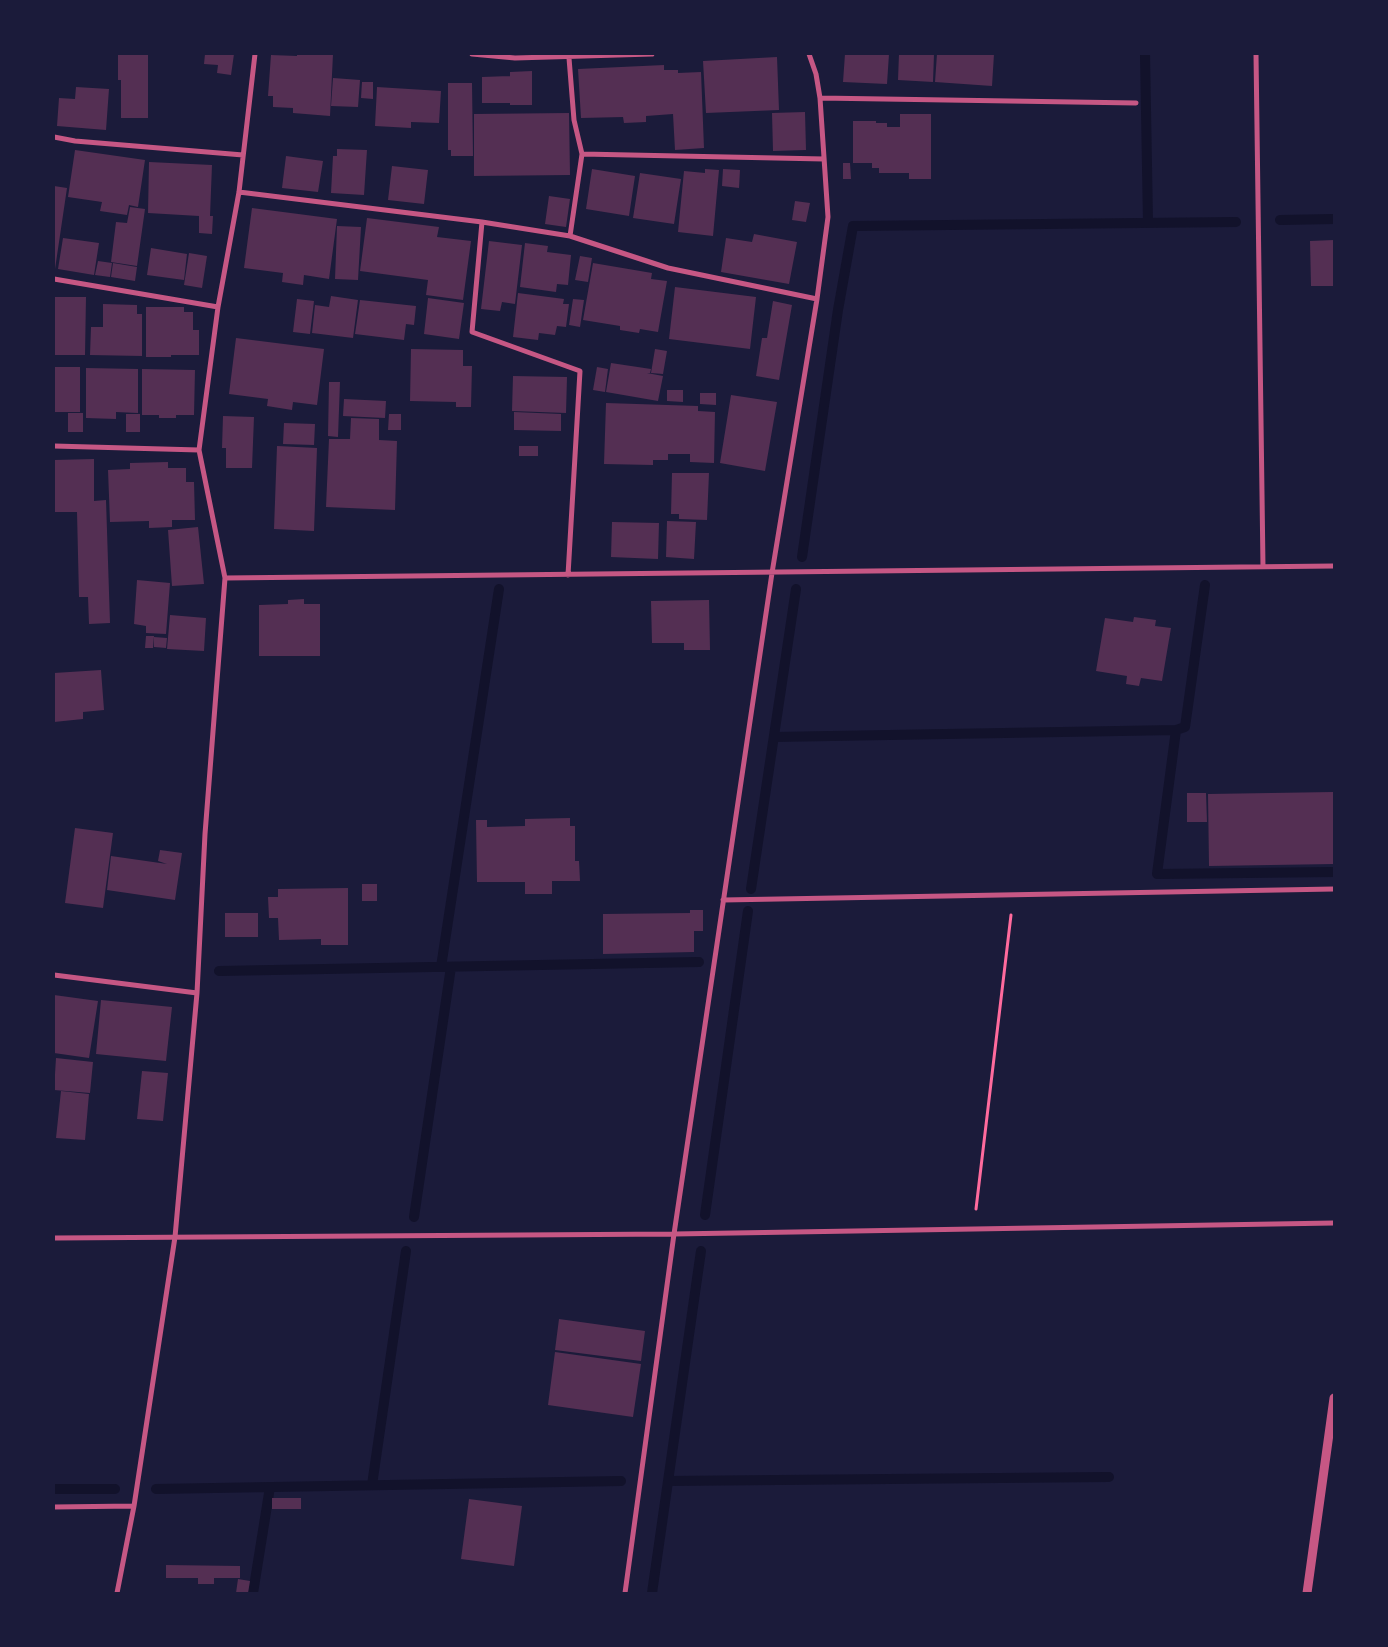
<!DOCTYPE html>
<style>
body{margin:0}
#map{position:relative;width:1388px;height:1647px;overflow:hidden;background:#1b1b3a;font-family:"Public Sans",sans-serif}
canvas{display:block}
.frame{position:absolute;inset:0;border:55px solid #1b1b3a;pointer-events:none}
</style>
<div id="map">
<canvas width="1388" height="1647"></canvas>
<div class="frame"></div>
</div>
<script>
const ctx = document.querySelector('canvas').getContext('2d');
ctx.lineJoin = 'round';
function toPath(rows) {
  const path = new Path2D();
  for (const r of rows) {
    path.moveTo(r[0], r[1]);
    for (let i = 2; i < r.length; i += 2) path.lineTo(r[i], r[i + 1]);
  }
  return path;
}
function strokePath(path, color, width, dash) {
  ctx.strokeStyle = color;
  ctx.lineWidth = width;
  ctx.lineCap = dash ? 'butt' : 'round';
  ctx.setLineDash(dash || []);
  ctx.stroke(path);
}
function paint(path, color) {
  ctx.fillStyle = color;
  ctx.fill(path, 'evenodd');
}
strokePath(toPath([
 [1145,54,1148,222],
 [1280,220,1334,219],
 [802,557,838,310,853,226,1236,222],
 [1176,730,1185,727,1205,585],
 [774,737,1176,730,1157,874,1334,872],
 [751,889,796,589],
 [441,967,499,589],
 [219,971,699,962],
 [705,1215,748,911],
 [414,1217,451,967],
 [668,1481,1109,1477],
 [372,1485,406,1251],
 [54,1489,115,1489],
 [156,1489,621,1481],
 [253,1593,270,1487],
 [652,1593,701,1251]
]), '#12122b', 10);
paint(toPath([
 [118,54,148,54,148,118,121,118,121,80,118,80],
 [205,54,234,54,231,75,217,73,218,65,204,64],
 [297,54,333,54,330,116,293,113,293,108,273,107,273,96,268,96,271,55,297,56],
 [845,54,889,54,887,84,843,82],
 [899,54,934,54,933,82,898,80],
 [937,54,994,54,992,86,935,82],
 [777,57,779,110,706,113,703,61],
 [664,65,664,70,678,70,678,73,701,72,704,148,675,150,673,114,646,116,646,122,624,123,623,117,581,118,578,69],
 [532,71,532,105,510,105,510,72],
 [510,76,510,103,482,103,482,77],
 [333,78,360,80,358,107,331,106],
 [362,82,373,82,373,99,361,98],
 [448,83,472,83,473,156,451,156,451,150,448,150],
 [76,87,109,89,106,130,57,126,59,98,75,99],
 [377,87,441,91,439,123,411,122,411,128,375,126],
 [805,112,806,150,773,151,772,113],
 [569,113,570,175,474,176,474,114],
 [900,114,931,114,931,179,909,179,909,173,879,173,879,168,872,168,872,163,853,163,853,121,876,121,876,123,887,123,887,127,900,127],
 [337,149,367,150,364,195,331,193,333,156,337,156],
 [75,150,145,160,138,207,129,205,127,215,100,211,102,202,68,197],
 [286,156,323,161,318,192,282,188],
 [149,162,212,165,210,216,213,216,212,234,199,233,199,216,148,213],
 [843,163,850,163,851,179,843,179],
 [392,166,428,170,424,204,388,200],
 [592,169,635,176,629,216,586,209],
 [705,169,719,170,713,236,678,232,684,171,705,173],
 [723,169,740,170,739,188,722,186],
 [640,173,681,179,674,224,633,218],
 [54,186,67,188,55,269,54,269],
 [549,196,570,199,566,227,545,224],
 [795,201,810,203,806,222,792,220],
 [130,207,145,209,137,266,111,262,116,222,127,223],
 [252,208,337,219,329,279,304,275,303,285,282,282,283,273,244,268],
 [367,218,439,227,437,237,471,241,463,300,426,295,428,280,360,271],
 [337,226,361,227,358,280,335,279],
 [754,234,797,242,789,284,721,272,726,238,752,242],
 [63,238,99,243,94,275,58,269],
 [1334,240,1334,286,1311,286,1310,241],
 [489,241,522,245,515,304,502,302,500,311,481,309],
 [525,243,548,246,547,252,571,255,568,285,557,284,556,292,520,287],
 [151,248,187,254,184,280,147,275],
 [189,253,207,256,202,288,184,285],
 [580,256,592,258,588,282,575,280],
 [98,261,112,263,110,277,95,275],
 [113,263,137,267,135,281,111,277],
 [593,263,652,273,651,279,667,281,658,332,640,329,639,333,620,330,620,326,583,320],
 [675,287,756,297,750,349,669,339],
 [518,293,564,299,563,304,569,304,566,327,557,326,555,335,539,333,538,340,513,337],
 [331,296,358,300,353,338,312,333,315,305,329,307],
 [54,297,86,297,85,355,54,355],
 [428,298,464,303,459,339,424,334],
 [297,299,314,301,310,334,293,332],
 [573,299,584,300,580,327,569,325],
 [360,300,416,306,414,325,406,324,404,340,355,334],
 [773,301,792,305,779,380,756,376,762,338,767,338],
 [103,304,137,305,137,314,142,314,142,356,90,355,91,327,103,327],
 [146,307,184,307,184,312,193,312,193,330,199,330,199,355,171,355,171,357,146,357],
 [236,338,324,349,317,405,293,402,292,410,267,406,268,399,229,394],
 [411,349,463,350,463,366,472,366,471,407,456,407,456,402,410,401],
 [655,349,667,351,663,374,651,373],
 [611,363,651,369,650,373,647,373,663,376,658,401,606,392],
 [54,367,80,367,80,412,54,412],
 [597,367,608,369,605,392,593,390],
 [86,368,138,369,138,413,116,412,116,419,86,418],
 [142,369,195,370,194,415,176,415,176,418,159,418,159,415,142,415],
 [513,376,567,377,566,413,512,411],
 [329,382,340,382,338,437,328,436],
 [667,390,683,390,683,402,667,401],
 [700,393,716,393,716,405,700,404],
 [731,395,777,402,765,471,720,463],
 [344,399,386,401,385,418,343,416],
 [606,403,698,406,698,411,715,412,714,463,690,462,690,454,668,454,668,460,653,460,653,465,604,464],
 [514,412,561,414,561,431,514,430],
 [68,413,83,413,83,432,68,432],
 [126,414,140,414,140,432,126,432],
 [389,414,401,414,401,430,388,430],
 [223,416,254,417,252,468,226,468,226,448,222,448],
 [351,418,379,419,379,440,397,441,395,510,326,507,329,439,350,439],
 [284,423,315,424,314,445,283,444],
 [277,446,317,448,314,531,274,529],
 [519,446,538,446,538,456,519,456],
 [94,459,94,501,106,500,110,623,89,624,88,597,79,597,77,512,54,512,54,460],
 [168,462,168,468,186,468,186,482,194,482,195,520,172,520,172,527,149,528,149,521,110,522,108,470,130,469,130,463],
 [672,473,709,473,707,520,679,519,679,514,671,514],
 [667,521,696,522,694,559,666,557],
 [612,522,659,523,658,559,611,557],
 [198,527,204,584,172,586,168,530],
 [137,580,170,583,166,634,146,633,146,626,134,624],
 [304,599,304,604,320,604,320,656,259,656,259,605,288,604,288,600],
 [709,600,710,650,684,650,684,643,652,643,651,601],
 [170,615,206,618,204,651,167,649],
 [1134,617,1156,620,1155,626,1171,628,1162,681,1141,678,1139,686,1126,684,1127,676,1096,671,1105,618,1133,622],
 [146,636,154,636,153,648,145,648],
 [154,637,167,638,166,648,154,647],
 [101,670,104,710,83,712,83,719,54,722,54,673],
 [1333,792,1334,864,1209,866,1208,794],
 [1187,793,1206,793,1207,822,1187,822],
 [570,818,570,826,575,826,575,861,579,861,580,881,552,881,552,894,525,894,525,882,477,882,476,820,487,820,487,827,525,826,525,819],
 [75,828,113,833,103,908,65,903],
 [160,850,182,853,175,900,107,890,111,856,167,864,158,861],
 [362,884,377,884,377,901,362,901],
 [348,888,348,945,321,945,321,939,279,940,278,918,269,918,268,897,278,897,278,889],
 [690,910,703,910,703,931,694,931,694,952,603,954,603,914,690,913],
 [225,913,258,913,258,937,225,937],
 [54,995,98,1001,89,1058,54,1053],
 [101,1000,172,1007,166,1061,96,1054],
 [56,1058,93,1062,90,1093,54,1090],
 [142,1071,168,1073,163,1121,137,1119],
 [61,1091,89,1094,85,1140,56,1138],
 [559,1319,645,1331,641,1361,555,1350],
 [555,1352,641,1364,633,1417,548,1405],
 [272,1498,301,1498,301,1509,272,1509],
 [469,1499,522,1506,514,1566,461,1559],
 [166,1565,240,1566,240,1578,214,1578,214,1584,198,1584,198,1578,166,1578],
 [238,1579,250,1581,248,1593,236,1593]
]), '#542f53');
strokePath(toPath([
 [976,1209,1011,915]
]), '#ff6b9d', 3);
strokePath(toPath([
 [472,54,515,58,652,54],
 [1256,54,1263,567],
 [569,58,574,120,582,154,570,236],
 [820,98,1136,103],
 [54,137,75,141,243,155],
 [582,154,824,159],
 [239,192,482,222,570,236,668,268,817,299],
 [482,222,472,332,580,371,568,575],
 [54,279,218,307],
 [54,446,199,450],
 [225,578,1334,566],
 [723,900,1334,889],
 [54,975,197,993],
 [54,1238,674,1234,1334,1223],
 [54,1507,134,1506],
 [117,1593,134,1506,175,1237,197,993,205,834,225,578,199,450,218,307,239,192,255,54],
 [625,1593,674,1234,772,573,817,299,828,217,820,98,816,74,809,54]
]), '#c65784', 5);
strokePath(toPath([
 [1307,1593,1334,1398]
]), '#c65784', 9);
</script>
